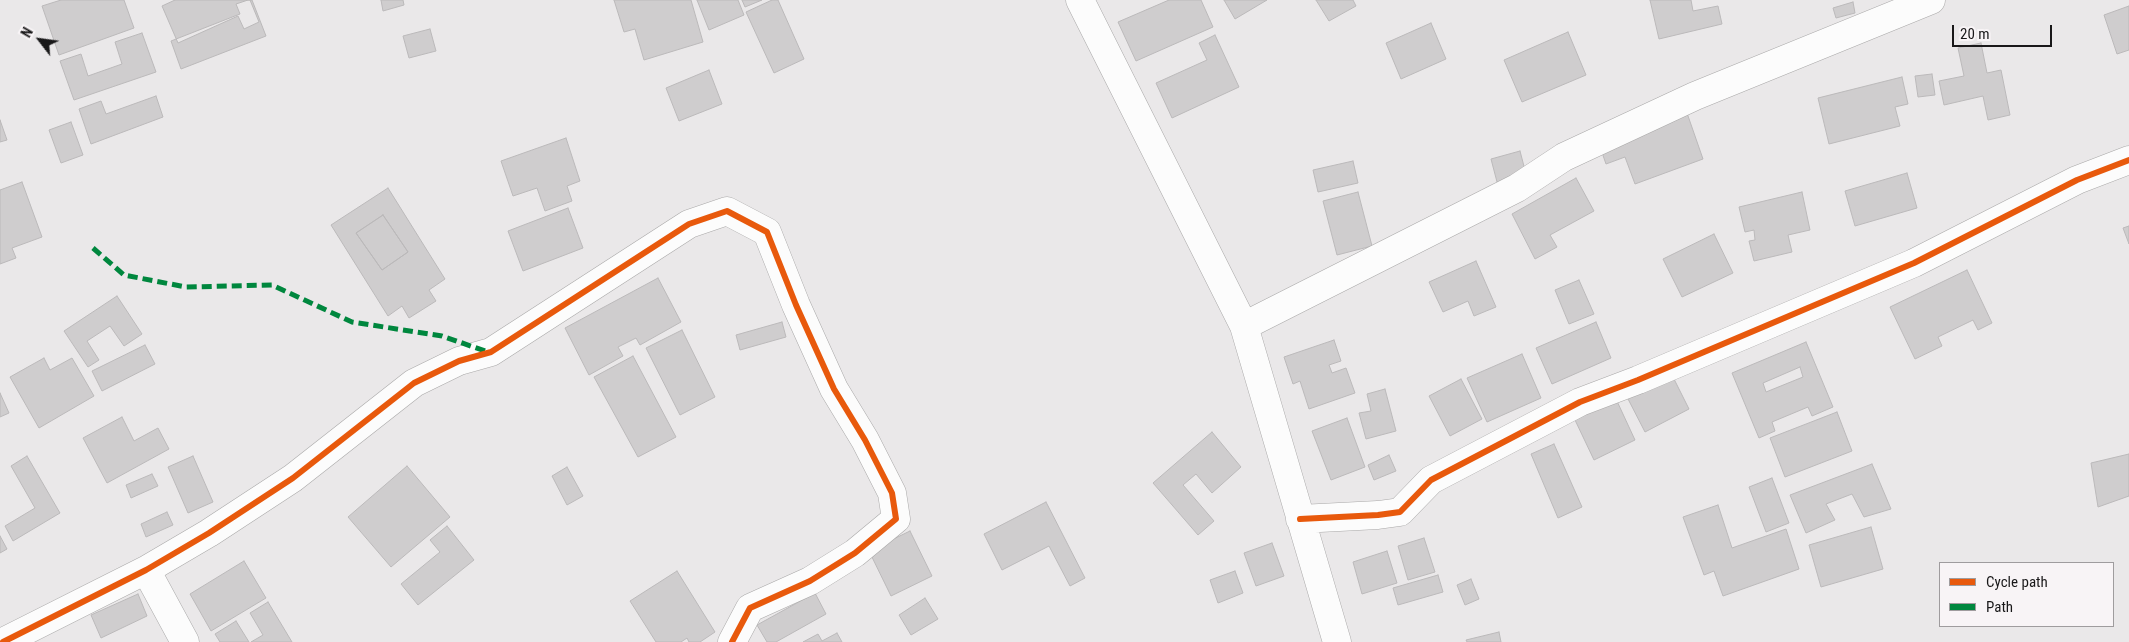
<!DOCTYPE html>
<style>
body{margin:0}
#map{position:relative;width:2129px;height:642px;overflow:hidden;background:#eae8e9;font-family:"Roboto Condensed",sans-serif}
canvas{display:block}
.legend{position:absolute;left:1939px;top:562px;width:175px;height:65px;box-sizing:border-box;background:#f8f4f6;border:1px solid #9f9c9e;margin:0;padding:6px 9px;list-style:none;font-size:15px;color:#191819}
.legend li{display:flex;align-items:center;gap:10px;height:25px}
.legend b{width:25px;border:1px solid #9f9c9e}
.north{position:absolute;left:15px;top:15px;width:50px;height:50px;-webkit-text-stroke:4px #f8f4f6;paint-order:stroke;rotate:300deg;font-size:14px;font-weight:700;line-height:20px;text-align:center;color:#191819}
.north::after{content:'';display:block;margin:auto;width:18px;height:22px;background:#191819;clip-path:polygon(50% 0,100% 100%,50% 72%,0 100%)}
.scale{position:absolute;left:1952px;top:25px;width:100px;height:22px;box-sizing:border-box;border:2px solid #191819;border-top:0;padding-left:6px;font-size:15px;line-height:18px;white-space:nowrap;color:#191819;-webkit-text-stroke:4px #f8f4f6;paint-order:stroke}
</style>
<div id="map">
<canvas width="2129" height="642"></canvas>
<ul class="legend">
<li><b style="height:6px;background:#e8590c"></b>Cycle path</li>
<li><b style="height:6px;background:#00873e"></b>Path</li>
</ul>
<div class="north">N</div>
<div class="scale">20 m</div>
</div>
<script>
const ctx = document.querySelector('canvas').getContext('2d');
ctx.lineJoin = 'round';
function paint(path, color) {
  ctx.fillStyle = color;
  ctx.fill(path, 'evenodd');
}
function toPath(rows) {
  const path = new Path2D();
  for (const r of rows) {
    path.moveTo(r[0], r[1]);
    for (let i = 2; i < r.length; i += 2) path.lineTo(r[i], r[i + 1]);
  }
  return path;
}
function strokePath(path, color, width, dash) {
  ctx.strokeStyle = color;
  ctx.lineWidth = width;
  ctx.lineCap = dash ? 'butt' : 'round';
  ctx.setLineDash(dash || []);
  ctx.stroke(path);
}
const building = toPath([
 [61,0,124,0,134,28,59,55,42,6,61,0],
 [175,0,250,0,259,22,244,29,238,16,178,43,162,6,175,0],
 [248,0,252,0,266,36,181,69,171,41,240,14,236,4,248,0],
 [381,0,403,0,404,5,383,11,381,0],
 [614,0,691,0,703,42,644,60,635,29,624,32,614,0],
 [697,0,738,0,744,15,709,30,697,0],
 [742,0,762,0,745,7,742,0],
 [772,0,778,0,804,59,774,73,746,12,772,0],
 [1169,0,1201,0,1213,27,1136,61,1118,22,1169,0],
 [1224,0,1267,0,1235,19,1224,0],
 [1316,0,1353,0,1356,6,1329,21,1316,0],
 [1650,0,1691,0,1693,11,1718,6,1722,24,1659,39,1650,0],
 [1853,2,1855,13,1836,18,1833,8,1853,2],
 [2129,6,2129,50,2117,54,2104,15,2129,6],
 [1431,23,1446,59,1401,79,1386,43,1431,23],
 [430,29,436,51,409,58,403,36,430,29],
 [1568,32,1586,75,1522,102,1504,60,1568,32],
 [142,33,156,72,74,100,60,61,81,54,88,76,122,64,115,42,142,33],
 [1215,35,1239,87,1172,118,1156,83,1207,60,1199,43,1215,35],
 [1981,43,1987,73,2001,70,2010,115,1988,120,1983,96,1944,105,1939,81,1964,76,1958,48,1981,43],
 [709,70,722,104,679,121,666,88,709,70],
 [1932,74,1935,95,1918,97,1915,76,1932,74],
 [1902,77,1908,104,1895,107,1900,126,1829,144,1818,98,1902,77],
 [156,96,163,117,91,144,79,109,101,101,106,114,156,96],
 [1687,113,1703,159,1635,184,1625,157,1606,164,1599,144,1687,113],
 [0,120,7,140,0,142,0,120],
 [71,122,83,155,61,163,49,130,71,122],
 [566,138,580,181,567,186,572,201,545,211,537,188,513,196,501,161,566,138],
 [1520,151,1531,193,1502,201,1491,159,1520,151],
 [1353,161,1358,183,1318,192,1313,170,1353,161],
 [1907,173,1917,208,1855,226,1845,191,1907,173],
 [1576,178,1594,211,1550,235,1557,247,1535,259,1512,214,1576,178],
 [22,182,42,237,12,248,16,258,0,264,0,190,22,182],
 [388,188,445,279,429,290,436,301,409,318,402,306,388,316,331,225,388,188],
 [383,215,408,252,382,270,356,233,383,215],
 [1358,192,1372,246,1337,255,1323,201,1358,192],
 [1802,192,1810,230,1788,235,1792,252,1754,261,1749,241,1755,240,1754,230,1745,232,1739,207,1802,192],
 [568,208,583,248,523,271,508,231,568,208],
 [383,215,408,252,382,270,356,233,383,215],
 [2129,226,2129,244,2123,228,2129,226],
 [1714,234,1733,273,1682,297,1663,259,1714,234],
 [1476,261,1496,307,1474,316,1468,301,1443,312,1429,282,1476,261],
 [1967,270,1992,323,1978,330,1973,320,1938,337,1942,346,1915,359,1890,307,1967,270],
 [658,278,681,322,640,345,636,338,618,347,623,356,589,375,565,328,658,278],
 [1579,280,1594,314,1569,324,1555,290,1579,280],
 [117,296,142,334,124,346,110,326,87,341,99,360,88,367,64,331,117,296],
 [782,322,786,337,740,350,736,335,782,322],
 [1596,322,1611,358,1552,384,1536,348,1596,322],
 [682,330,715,397,680,415,646,348,682,330],
 [1334,340,1341,361,1329,365,1332,373,1346,368,1355,393,1309,409,1300,381,1293,384,1284,357,1334,340],
 [1806,342,1833,407,1812,416,1808,407,1772,422,1775,431,1759,438,1732,373,1806,342],
 [1800,367,1803,377,1766,392,1763,383,1800,367],
 [145,345,155,364,102,391,92,371,145,345],
 [1522,354,1541,398,1487,422,1467,378,1522,354],
 [633,356,676,437,638,457,594,377,633,356],
 [44,358,50,370,72,358,94,396,39,428,10,377,44,358],
 [1672,375,1689,409,1645,432,1627,397,1672,375],
 [1461,379,1482,419,1450,436,1429,396,1461,379],
 [1385,389,1396,431,1366,439,1359,413,1371,411,1367,394,1385,389],
 [0,393,9,413,0,417,0,393],
 [1616,399,1635,440,1594,460,1575,420,1616,399],
 [1837,412,1852,451,1785,477,1770,438,1837,412],
 [122,417,134,441,158,428,169,449,107,483,83,438,122,417],
 [1347,418,1365,467,1331,480,1312,431,1347,418],
 [1212,432,1241,467,1212,493,1196,474,1183,485,1214,521,1198,535,1153,483,1212,432],
 [1554,444,1582,507,1558,518,1531,454,1554,444],
 [2129,454,2129,496,2098,507,2091,463,2129,454],
 [1389,455,1396,471,1374,480,1368,465,1389,455],
 [27,456,60,513,13,541,5,526,35,508,11,466,27,456],
 [193,456,213,502,188,513,168,467,193,456],
 [1872,464,1891,509,1864,517,1852,494,1826,504,1835,520,1806,533,1790,495,1872,464],
 [407,466,450,517,391,567,348,517,407,466],
 [567,467,583,496,567,505,552,476,567,467],
 [152,474,158,486,131,498,126,485,152,474],
 [1772,478,1789,523,1766,532,1749,487,1772,478],
 [1046,502,1085,578,1070,586,1049,546,1002,570,984,534,1046,502],
 [1718,505,1732,548,1786,529,1799,569,1723,596,1714,571,1704,575,1683,517,1718,505],
 [167,512,173,525,146,537,141,524,167,512],
 [447,526,474,560,418,605,401,584,440,552,430,540,447,526],
 [1871,527,1883,569,1821,587,1809,545,1871,527],
 [910,531,932,576,891,596,869,551,910,531],
 [0,536,7,549,0,553,0,536],
 [1424,538,1435,572,1408,580,1398,546,1424,538],
 [1272,543,1284,576,1256,586,1244,553,1272,543],
 [1387,551,1397,583,1362,594,1353,562,1387,551],
 [244,561,266,598,211,631,190,594,244,561],
 [677,571,715,632,700,642,689,642,687,638,681,642,656,642,630,601,677,571],
 [1235,571,1243,593,1218,603,1210,580,1235,571],
 [1438,575,1443,592,1398,605,1393,588,1438,575],
 [1471,579,1479,599,1465,605,1457,585,1471,579],
 [815,593,826,614,776,642,767,642,757,625,815,593],
 [138,594,147,616,101,638,91,615,138,594],
 [925,598,938,619,911,635,899,615,925,598],
 [268,602,292,642,251,642,263,635,250,613,268,602],
 [236,621,249,642,220,642,215,634,236,621],
 [1499,632,1501,642,1467,642,1466,640,1499,632],
 [837,633,842,642,803,642,818,634,822,641,837,633]
]);
paint(building, '#cfcdce');
strokePath(building, '#bbb9ba', 1);
const minor = toPath([
 [1080,0,1244,326,1337,642],
 [1244,326,1517,188,1564,157,1695,96,1931,0],
 [1300,519,1378,515,1400,512,1431,480,1580,402,1638,380,1914,263,2077,180,2129,160],
 [146,570,185,642],
 [3,642,146,570,209,533,293,478,414,383,459,361,491,352,689,224,727,211,767,232,796,305,834,389,865,440,892,493,896,519,855,553,810,581,750,608,732,642]
]);
strokePath(minor, '#a9a8a8', 29);
strokePath(minor, '#fcfcfc', 28);
strokePath(toPath([
 [93,248,124,275,186,287,272,285,352,322,442,336,488,352]
]), '#00873e', 5, [10, 5]);
strokePath(toPath([
 [1300,519,1378,515,1400,512,1431,480,1580,402,1638,380,1914,263,2077,180,2129,160],
 [3,642,146,570,209,533,293,478,414,383,459,361,491,352,689,224,727,211,767,232,796,305,834,389,865,440,892,493,896,519,855,553,810,581,750,608,732,642]
]), '#e8590c', 6);
</script>
